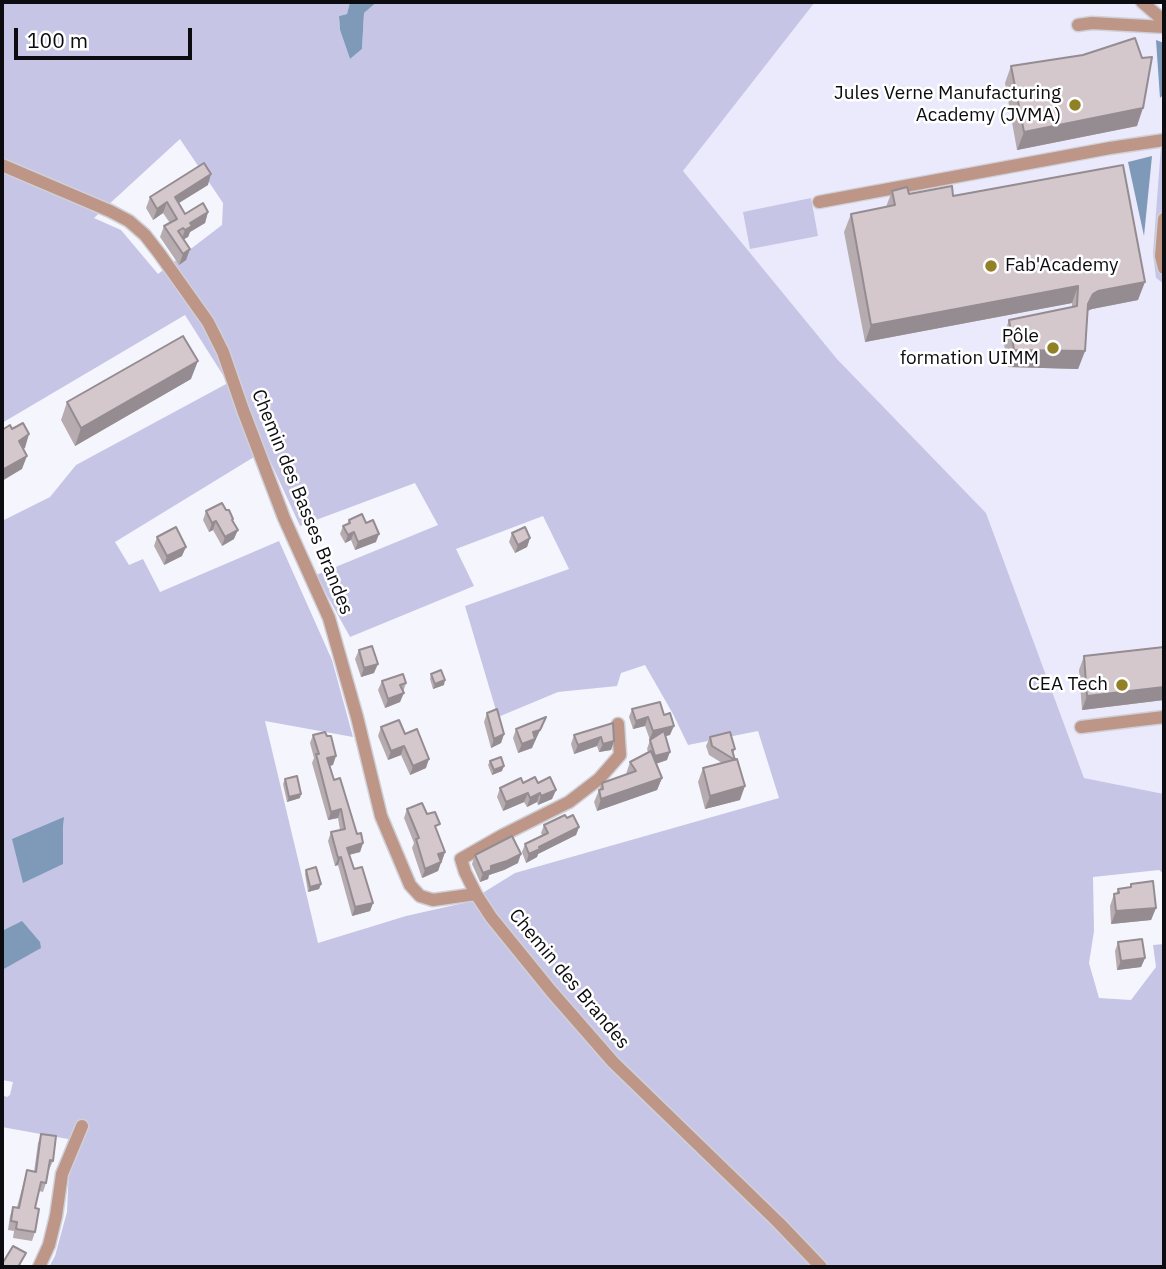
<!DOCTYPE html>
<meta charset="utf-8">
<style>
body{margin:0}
#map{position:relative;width:1166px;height:1269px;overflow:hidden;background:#f5f5fe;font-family:"IBM Plex Sans",sans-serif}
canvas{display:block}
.frame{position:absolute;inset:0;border:4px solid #0c0c10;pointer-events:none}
.scale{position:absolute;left:14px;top:28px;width:178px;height:32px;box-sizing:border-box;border:4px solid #0c0c10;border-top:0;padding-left:9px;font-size:21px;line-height:24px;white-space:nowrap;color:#0c0c10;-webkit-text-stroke:5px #fff;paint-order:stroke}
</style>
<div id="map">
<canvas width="1166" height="1269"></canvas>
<div class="frame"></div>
<div class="scale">100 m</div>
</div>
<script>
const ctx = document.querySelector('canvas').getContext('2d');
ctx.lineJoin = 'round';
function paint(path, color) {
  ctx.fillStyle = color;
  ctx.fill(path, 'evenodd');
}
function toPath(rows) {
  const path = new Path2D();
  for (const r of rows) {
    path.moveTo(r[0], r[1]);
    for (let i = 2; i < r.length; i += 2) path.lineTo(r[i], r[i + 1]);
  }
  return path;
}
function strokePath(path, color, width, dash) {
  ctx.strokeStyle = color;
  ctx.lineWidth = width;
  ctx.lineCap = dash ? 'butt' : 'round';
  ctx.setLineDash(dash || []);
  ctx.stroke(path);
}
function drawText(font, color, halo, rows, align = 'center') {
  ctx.font = font + ' "IBM Plex Sans",sans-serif';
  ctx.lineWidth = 5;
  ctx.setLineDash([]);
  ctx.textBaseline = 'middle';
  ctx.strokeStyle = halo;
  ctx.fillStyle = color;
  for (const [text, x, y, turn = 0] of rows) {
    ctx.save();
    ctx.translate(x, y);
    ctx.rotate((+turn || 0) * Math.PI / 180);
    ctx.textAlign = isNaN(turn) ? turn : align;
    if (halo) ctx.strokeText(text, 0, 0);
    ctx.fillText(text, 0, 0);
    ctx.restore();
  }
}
paint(toPath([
 [815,2,1158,2,1164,18,1164,106,1156,278,1164,284,1164,794,1084,778,986,513,837,359,683,171]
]), '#eaeafc');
paint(toPath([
 [2,2,350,2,347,14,339,16,340,30,350,59,362,49,364,13,377,2,815,2,683,171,837,359,986,513,1084,778,1164,794,1164,874,1159,870,1093,877,1094,931,1089,963,1099,998,1131,1000,1156,967,1153,945,1164,944,1164,1267,49,1267,55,1256,67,1212,69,1168,78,1142,68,1141,68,1139,2,1127,2,1095,7,1097,10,1095,13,1082,2,1080,2,521,50,497,76,465,228,383,185,315,2,423],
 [180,139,223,203,222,225,158,274,121,230,94,218],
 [266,452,300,526,415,483,438,525,316,575,350,637,474,586,456,549,543,516,569,569,465,606,498,717,558,692,617,686,621,673,645,665,673,714,688,745,758,731,779,798,515,873,468,902,406,916,318,943,265,721,353,737,332,660,279,541,160,592,143,559,129,565,115,542,254,457],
 [1164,106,1164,284,1156,278,1153,253],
 [811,198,818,236,750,249,743,212]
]), '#c6c5e6');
paint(toPath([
 [350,2,377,2,364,13,362,49,350,59,340,30,339,16,347,14],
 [1156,40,1164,43,1164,94,1160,98],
 [1152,156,1144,236,1128,162],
 [64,817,63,826,63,864,23,883,12,839],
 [22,921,40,942,41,948,2,970,2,931]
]), '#7f99b8');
const minor = toPath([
 [1142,2,1164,21],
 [1078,25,1092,23,1164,27],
 [2,165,110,211,129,221,145,235,159,253,208,322,223,352,243,410,284,518,329,618,357,717,381,816,410,885,420,896,433,900,476,894],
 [819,202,1110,148,1164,140],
 [1164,219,1161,256,1164,268],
 [618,724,620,755,599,779,569,802,503,835,461,859,465,872,476,894,491,917,551,991,613,1062,779,1223,821,1267],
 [1081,727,1164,717],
 [39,1267,49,1245,56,1216,62,1174,82,1126]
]);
strokePath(minor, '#d0d0d8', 15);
strokePath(minor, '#bd9688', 12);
paint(toPath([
 [1142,58,1137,126,1017,150,1005,83,1011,66],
 [208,185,178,203,185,214,208,212,205,223,190,232,188,237,183,239,190,249,186,260,179,265,160,237,164,226,170,223,163,213,153,220,146,208,150,197],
 [892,191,909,194,953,196,1138,300,1092,309,1088,311,1085,351,1078,369,1008,367,1003,338,1009,320,1072,307,1072,303,865,342,844,232,851,214,886,207],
 [191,379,75,446,61,420,67,402],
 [226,510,233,521,234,539,222,546,213,530,209,532,203,520,206,511],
 [349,520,366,523,376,542,355,550,351,540,345,543,340,534,343,526,347,525],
 [512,533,530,538,527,547,515,553,509,542],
 [157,537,182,556,164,565,154,546],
 [1164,647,1164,700,1082,710,1079,670,1084,656],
 [359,650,374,673,361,677,355,659],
 [431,674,444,685,433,689,430,679],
 [382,681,406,683,400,702,385,708,378,690],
 [660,702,670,735,665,736,667,760,656,764,662,778,657,790,597,811,594,802,602,783,626,774,630,762,648,752,647,749,650,740,645,726,633,729,629,717,632,709],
 [487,713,504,734,501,743,491,748,484,722],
 [613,723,614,741,611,750,599,752,597,746,574,754,571,744,574,735],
 [543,726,535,739,532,748,518,753,513,738,516,729],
 [381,727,405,734,426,768,410,775,401,755,388,760,378,736],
 [313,735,333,765,330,766,334,780,357,834,363,843,360,852,349,855,354,869,373,903,370,911,352,916,338,865,335,866,328,841,331,832,340,830,338,818,328,820,312,763,314,758,310,743],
 [710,737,735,749,733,754,740,800,705,809,698,782,703,768,722,763,709,755,706,746],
 [490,761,502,771,492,775,488,765],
 [285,779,300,798,287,802,283,784],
 [523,783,538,783,556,790,552,799,538,805,537,802,527,807,524,802,503,811,497,797,500,788],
 [407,809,427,814,437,831,445,852,438,871,422,878,412,848,414,843,404,818],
 [567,818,579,827,576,835,538,854,537,857,526,863,522,852,525,844,542,835,541,833,544,825],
 [475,855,518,863,504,870,489,875,488,879,480,882,472,864],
 [306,870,321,884,319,889,308,892,305,874],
 [1131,884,1156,908,1151,920,1111,924,1110,906,1114,894,1116,894,1118,889,1130,887],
 [1118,942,1145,958,1141,967,1117,970,1115,951],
 [41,1134,53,1161,49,1170,48,1170,46,1183,43,1192,39,1191,35,1208,35,1232,32,1241,13,1238,14,1231,8,1230,10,1216,13,1207,17,1207,27,1170,34,1172,38,1143]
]), '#b6acb0');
paint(toPath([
 [1143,108,1137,126,1017,150,1024,132],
 [211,174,208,185,171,208,175,197],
 [167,202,163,213,153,220,157,209],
 [208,212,205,223,190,232,188,237,181,241,185,230,190,223],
 [190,249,186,260,179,265,183,254],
 [1145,282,1138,300,1092,309,1086,311,1082,322,1093,294,1098,291],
 [1078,286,1072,303,865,342,871,325],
 [1014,350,1085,351,1078,369,1008,367],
 [198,361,191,379,75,446,81,428],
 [29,434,25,448,14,454,19,441],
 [27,456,22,469,2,481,2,470],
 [216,521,213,530,209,532,212,523],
 [238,530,234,539,222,546,225,537],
 [354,532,351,540,345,543,348,535],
 [379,534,376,542,355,550,358,542],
 [530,538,527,547,515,553,518,545],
 [186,547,182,556,164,565,167,556],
 [378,664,374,673,361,677,364,668],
 [445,680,444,685,433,689,435,684],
 [1164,687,1164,700,1082,710,1087,696],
 [404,693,400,702,385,708,388,699],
 [546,717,532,748,518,753,522,744],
 [648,717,645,726,633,729,636,721],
 [674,726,670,735,649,740,653,731],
 [504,734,501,743,491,748,494,739],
 [601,737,597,746,574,754,578,745],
 [614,741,611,750,599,752,603,744],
 [404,746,401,755,388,760,391,751],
 [670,752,667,760,652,765,655,756],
 [336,756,333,765,324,767,327,758],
 [429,759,426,768,410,775,413,766],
 [504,766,502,771,492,775,494,770],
 [662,778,657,790,597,811,601,799],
 [745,786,740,800,705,809,710,796],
 [556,790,552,799,538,805,541,796],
 [528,793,524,802,503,811,506,802],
 [540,793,537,802,527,807,530,798],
 [301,794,300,798,287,802,289,797],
 [341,809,338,818,328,820,331,812],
 [579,827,576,835,538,854,537,857,526,863,529,854,539,847],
 [363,843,360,852,344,856,347,848],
 [445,852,442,861,435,863,438,854],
 [521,854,518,863,504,870,489,875,488,879,480,882,483,873,491,866],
 [341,857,338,865,335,866,338,858],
 [441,862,438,871,422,878,425,869],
 [321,884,319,889,308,892,310,887],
 [373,903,370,911,352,916,355,907],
 [1156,908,1151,920,1111,924,1116,911],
 [1145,958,1141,967,1117,970,1121,961]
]), '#948c90');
const building = toPath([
 [1135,38,1142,58,1152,57,1143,108,1024,132,1011,66,1083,55,1135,38],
 [204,163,211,174,175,197,185,214,203,203,208,212,190,223,192,226,185,230,183,228,178,231,190,249,183,254,164,226,177,219,167,202,157,209,150,197,204,163],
 [1123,165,1145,282,1098,291,1093,294,1088,304,1085,351,1014,350,1009,320,1077,306,1078,286,871,325,851,214,895,205,892,191,907,187,909,194,952,186,953,196,1123,165],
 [183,336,198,361,81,428,67,402,183,336],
 [23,423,29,434,19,441,27,456,2,470,2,430,10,425,12,429,23,423],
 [222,503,226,510,229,510,233,519,232,520,238,530,225,537,216,521,212,523,206,511,222,503],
 [362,514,366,523,373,520,379,534,358,542,354,532,348,535,343,526,350,523,349,520,362,514],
 [176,527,186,547,167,556,157,537,176,527],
 [525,527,530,538,518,545,512,533,525,527],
 [372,646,378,664,364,668,359,650,372,646],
 [1164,647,1164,687,1087,696,1084,656,1164,647],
 [441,670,445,680,435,684,431,674,441,670],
 [403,674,406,683,400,685,404,693,388,699,382,681,403,674],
 [660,702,664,715,670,713,674,726,653,731,648,717,636,721,632,709,660,702],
 [497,709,504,734,494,739,487,713,497,709],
 [546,717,540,730,533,732,535,739,522,744,516,729,546,717],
 [399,720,405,734,417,729,429,759,413,766,404,746,391,751,381,727,399,720],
 [613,723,614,741,603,744,601,737,578,745,574,735,613,723],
 [664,731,670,752,655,756,650,740,664,731],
 [325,732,327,736,331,736,336,756,327,758,334,780,340,778,357,834,361,833,363,843,347,848,354,869,362,867,373,903,355,907,341,857,338,858,331,832,345,829,341,809,331,812,316,754,319,754,313,735,325,732],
 [730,732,735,749,732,750,735,760,712,746,710,737,730,732],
 [651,751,662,778,601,799,599,790,603,789,602,783,636,771,630,762,651,751],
 [501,757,504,766,494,770,490,761,501,757],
 [737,759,745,786,710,796,703,768,737,759],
 [297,776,301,794,289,797,285,779,297,776],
 [535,777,538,783,550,777,556,790,541,796,540,793,530,798,528,793,506,802,500,788,521,778,523,783,535,777],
 [422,803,427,814,435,812,440,824,435,826,445,852,438,854,441,862,425,869,416,839,419,838,407,809,422,803],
 [565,815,567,818,573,815,579,827,539,847,540,849,529,854,525,844,548,833,544,825,565,815],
 [512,836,521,854,507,861,491,866,491,870,483,873,475,855,512,836],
 [316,867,321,884,310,887,306,870,316,867],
 [1153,881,1156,908,1116,911,1114,894,1119,893,1118,889,1131,887,1131,884,1153,881],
 [1142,939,1145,958,1121,961,1118,942,1142,939],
 [41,1134,56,1136,53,1161,50,1160,46,1183,41,1182,35,1208,39,1209,35,1232,16,1229,17,1222,11,1221,13,1207,19,1208,27,1170,36,1172,41,1134],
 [13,1246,26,1253,18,1267,2,1267,2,1264,13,1246]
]);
paint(building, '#d4c8cd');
strokePath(building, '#948c90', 2);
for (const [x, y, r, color] of [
 [1075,105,7,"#928027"],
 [991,266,7,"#928027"],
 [1053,348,7,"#928027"],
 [1122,685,7,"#928027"]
]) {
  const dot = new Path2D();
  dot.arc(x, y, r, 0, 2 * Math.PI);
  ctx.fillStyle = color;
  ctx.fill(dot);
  strokePath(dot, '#fff', 2.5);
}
drawText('19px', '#0c0c10', '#fff', [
 ["Jules Verne Manufacturing",1061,94],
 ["Academy (JVMA)",1061,116],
 ["Fab'Academy",1005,266,"left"],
 ["Pôle",1039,337],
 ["formation UIMM",1039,359],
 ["CEA Tech",1108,685]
], 'right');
drawText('19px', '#0c0c10', '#fff', [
 ["Chemin des Basses Brandes",302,502,68],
 ["Chemin des Brandes",569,979,50]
]);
</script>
